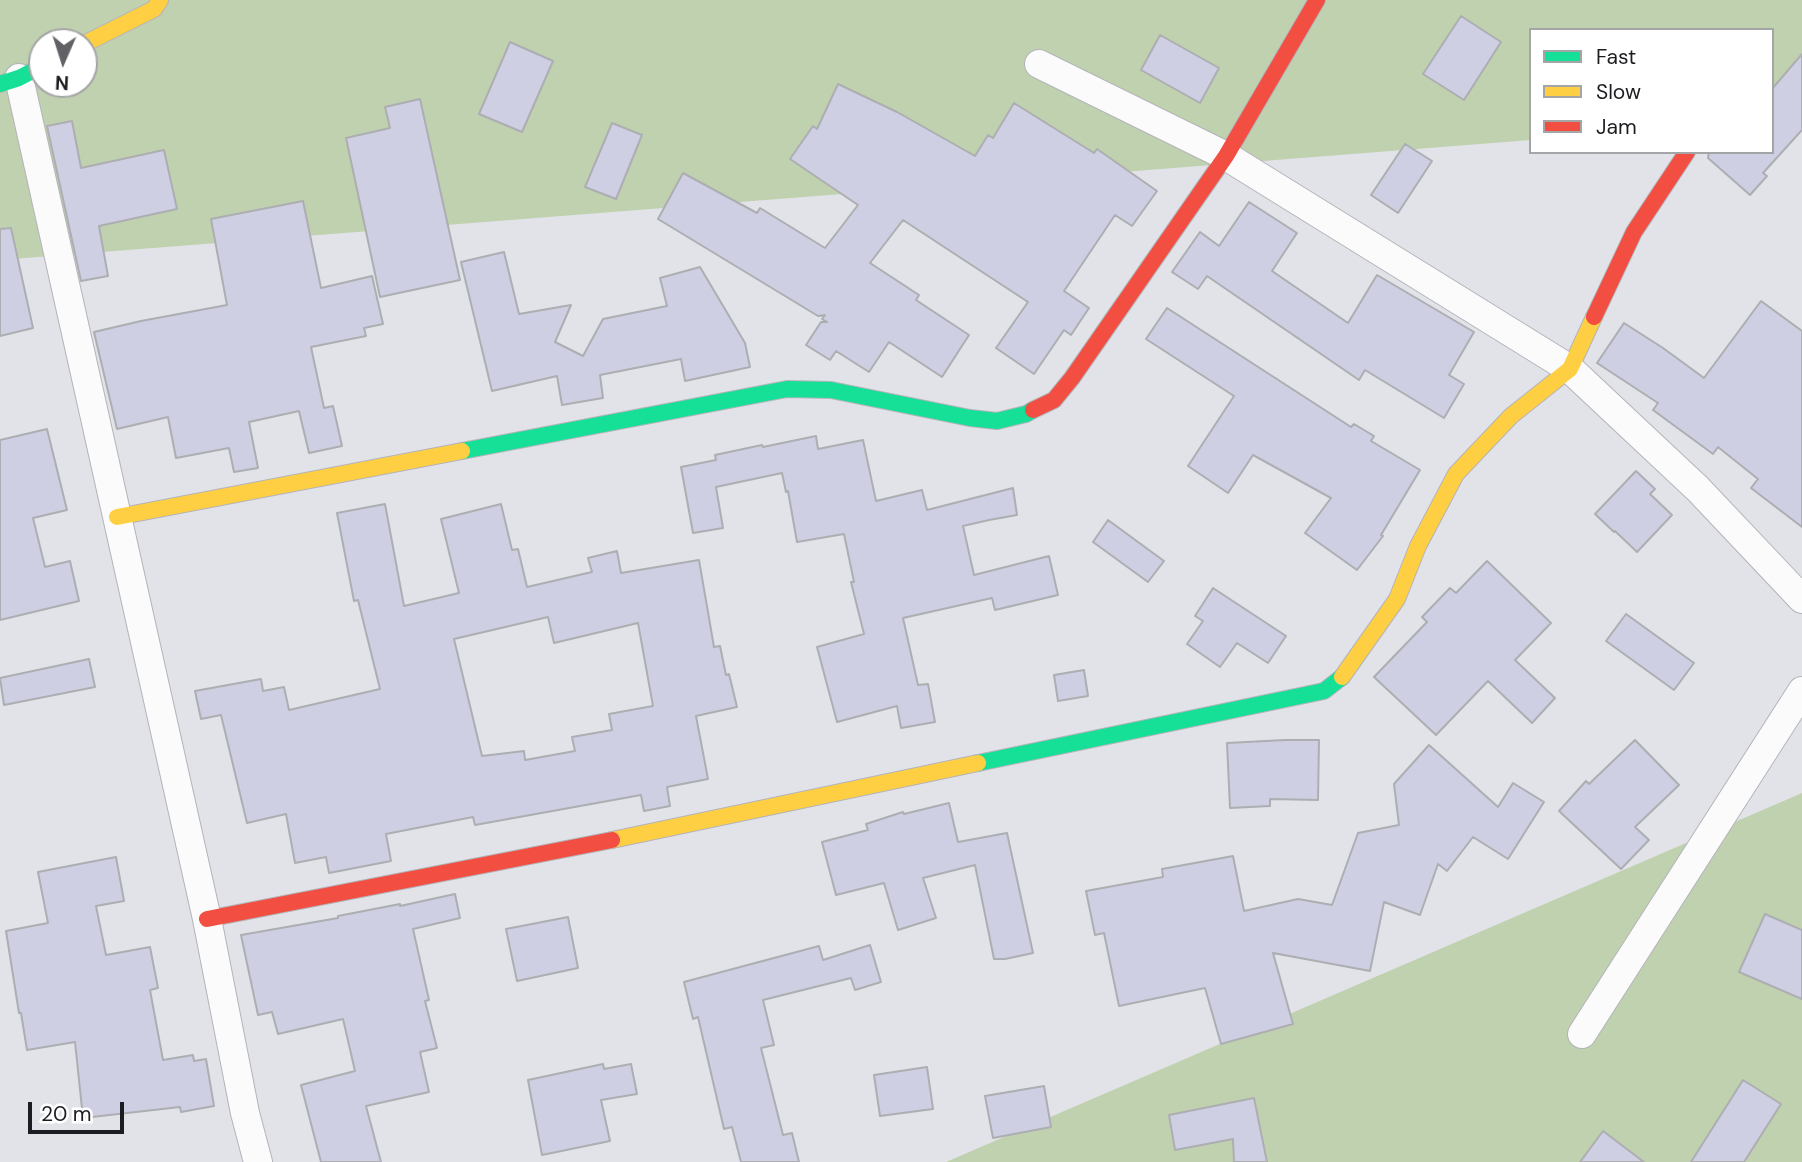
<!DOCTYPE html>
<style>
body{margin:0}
#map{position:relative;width:1802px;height:1162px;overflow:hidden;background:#e2e3e9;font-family:"DM Sans",sans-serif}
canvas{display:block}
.legend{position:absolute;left:1529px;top:28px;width:245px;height:126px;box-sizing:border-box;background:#fff;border:2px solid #a4a5a6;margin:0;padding:9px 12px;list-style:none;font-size:21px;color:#1c1d20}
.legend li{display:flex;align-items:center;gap:14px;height:35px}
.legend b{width:35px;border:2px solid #a4a5a6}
.north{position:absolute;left:28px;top:28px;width:70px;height:70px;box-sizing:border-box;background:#fff;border:2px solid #a4a5a6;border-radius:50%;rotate:183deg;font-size:19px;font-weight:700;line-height:28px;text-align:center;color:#1c1d20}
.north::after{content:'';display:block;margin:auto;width:24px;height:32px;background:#616266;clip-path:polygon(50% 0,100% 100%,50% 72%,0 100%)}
.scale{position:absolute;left:28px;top:1102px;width:96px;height:32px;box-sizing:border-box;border:4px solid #1c1d20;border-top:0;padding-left:9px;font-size:21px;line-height:24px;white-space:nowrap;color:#1c1d20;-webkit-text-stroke:5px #fff;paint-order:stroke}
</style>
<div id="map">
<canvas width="1802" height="1162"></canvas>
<ul class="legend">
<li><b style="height:9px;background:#16e098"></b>Fast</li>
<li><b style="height:9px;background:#ffcf43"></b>Slow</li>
<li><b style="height:9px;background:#f24e42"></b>Jam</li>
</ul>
<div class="north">N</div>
<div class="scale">20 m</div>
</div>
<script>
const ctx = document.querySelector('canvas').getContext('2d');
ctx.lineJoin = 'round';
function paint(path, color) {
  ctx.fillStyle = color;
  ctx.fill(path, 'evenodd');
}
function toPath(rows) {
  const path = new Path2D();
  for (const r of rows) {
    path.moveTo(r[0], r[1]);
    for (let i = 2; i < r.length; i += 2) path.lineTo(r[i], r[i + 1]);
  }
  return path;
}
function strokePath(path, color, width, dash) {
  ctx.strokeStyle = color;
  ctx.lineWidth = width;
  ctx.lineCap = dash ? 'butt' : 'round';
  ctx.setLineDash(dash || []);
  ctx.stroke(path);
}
paint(toPath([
 [0,0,1802,0,1802,119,1772,121,1772,30,1531,30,1531,140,0,260],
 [42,42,84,42,84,84,42,84],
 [1802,793,1802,1162,946,1162]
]), '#c0d1af');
const building = toPath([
 [1461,16,1501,42,1464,100,1423,74,1461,16],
 [1160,35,1219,68,1200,103,1141,70,1160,35],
 [510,42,553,61,522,132,479,114,510,42],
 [1802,54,1802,130,1763,173,1767,176,1750,195,1708,158,1709,152,1772,152,1772,89,1802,54],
 [838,84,897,112,975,156,988,135,993,138,1014,103,1094,153,1097,149,1157,191,1132,226,1115,215,1064,291,1089,308,1071,335,1064,330,1034,374,996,348,1028,302,903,220,870,263,919,295,916,300,969,335,942,377,889,342,869,372,836,351,830,360,806,345,821,322,827,322,822,319,825,315,818,316,658,219,683,173,757,213,760,208,825,248,858,205,790,159,813,126,817,129,838,84],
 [420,99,460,280,380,297,346,138,390,128,385,107,420,99],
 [72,121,81,168,164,150,177,209,99,226,108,276,81,281,47,126,72,121],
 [612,123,642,135,616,199,585,187,612,123],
 [1405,144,1432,161,1398,213,1371,195,1405,144],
 [303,201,321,288,372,276,383,324,364,328,366,336,311,347,324,408,333,406,342,446,309,453,299,411,249,422,258,468,234,472,229,448,176,458,168,417,117,429,94,332,141,321,227,305,211,219,303,201],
 [1249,202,1297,233,1272,271,1348,323,1377,275,1474,332,1449,375,1464,384,1444,418,1365,370,1359,380,1207,276,1198,289,1172,272,1200,232,1219,246,1249,202],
 [11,228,33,328,0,336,0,229,11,228],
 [504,252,519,314,571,305,555,342,583,356,603,319,667,306,660,278,700,267,745,343,750,367,685,381,681,359,600,375,603,398,562,405,557,376,492,391,461,262,504,252],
 [1761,301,1802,331,1802,527,1751,488,1758,479,1718,447,1713,454,1653,410,1658,403,1597,363,1624,323,1663,348,1704,378,1761,301],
 [1167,308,1351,427,1354,424,1374,436,1371,441,1420,470,1381,535,1383,536,1357,570,1305,533,1331,498,1253,455,1228,493,1188,466,1234,396,1146,339,1167,308],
 [47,429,67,510,33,518,45,567,70,561,79,601,0,620,0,440,47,429],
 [816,436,818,449,863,440,876,501,922,490,927,510,1013,488,1017,515,989,520,963,526,974,575,1049,556,1058,595,995,610,992,598,903,618,918,685,928,684,935,722,901,728,897,706,837,722,817,647,864,634,851,582,854,582,844,534,797,542,788,491,786,492,782,473,716,487,723,528,693,533,681,467,716,460,715,455,762,445,763,447,816,436],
 [1636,471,1655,489,1650,494,1672,515,1637,552,1615,531,1614,532,1595,514,1636,471],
 [385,504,404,606,459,593,441,519,501,504,512,550,518,549,527,587,592,572,588,558,617,551,621,573,699,560,714,647,720,646,726,675,729,674,737,707,696,716,708,779,667,787,670,806,644,811,641,795,475,825,473,817,386,834,391,861,329,873,326,857,295,863,286,814,247,823,221,715,201,719,195,691,261,679,263,691,284,687,289,710,380,689,358,600,354,601,337,513,385,504],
 [548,617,554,643,638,623,653,706,609,714,612,730,572,737,575,751,525,760,524,751,482,756,454,639,548,617],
 [1108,520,1164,561,1148,582,1093,542,1108,520],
 [1487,561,1551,623,1515,660,1555,698,1532,723,1488,681,1436,735,1374,677,1427,622,1422,617,1450,588,1456,593,1487,561],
 [1213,588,1286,636,1268,663,1237,643,1220,667,1187,644,1203,621,1195,616,1213,588],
 [1626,614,1694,663,1674,690,1606,641,1626,614],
 [89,659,95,687,4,705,0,678,89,659],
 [1084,670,1088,696,1058,701,1054,675,1084,670],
 [1285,740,1319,740,1318,800,1270,799,1270,806,1230,808,1227,743,1285,740],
 [1635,740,1679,785,1635,827,1649,840,1621,869,1559,811,1586,781,1589,784,1635,740],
 [1429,745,1498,807,1513,783,1544,802,1508,859,1473,837,1447,871,1438,864,1420,915,1384,902,1370,971,1273,953,1293,1024,1221,1044,1205,988,1119,1006,1104,933,1095,935,1086,891,1163,877,1162,869,1233,856,1244,911,1298,899,1332,905,1358,833,1399,825,1394,784,1429,745],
 [949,803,958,842,1007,833,1033,953,1005,959,994,959,975,865,923,878,936,918,898,930,884,883,836,895,822,842,868,830,866,824,903,812,904,814,949,803],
 [116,857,124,901,96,906,106,955,150,947,158,988,150,990,163,1060,193,1055,194,1061,206,1059,214,1106,181,1112,180,1107,83,1118,75,1042,27,1050,21,1013,19,1013,6,931,48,923,38,872,116,857],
 [455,894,460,918,413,929,429,1000,425,1001,437,1048,420,1052,429,1092,366,1106,381,1162,321,1162,301,1085,355,1071,343,1019,278,1034,272,1012,258,1015,241,935,338,918,338,916,400,904,400,906,455,894],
 [1765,914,1802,930,1802,999,1739,972,1765,914],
 [568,917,578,968,517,981,506,929,568,917],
 [870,945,881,982,855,990,851,978,763,1000,774,1045,761,1048,783,1135,792,1133,799,1162,741,1162,732,1127,724,1129,698,1017,693,1019,684,982,819,946,823,960,870,945],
 [603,1064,604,1069,631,1064,637,1094,601,1100,610,1141,542,1155,528,1080,603,1064],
 [927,1067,933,1109,880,1116,874,1075,927,1067],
 [1743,1080,1781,1104,1744,1162,1691,1162,1743,1080],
 [1044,1086,1051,1127,993,1138,985,1096,1044,1086],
 [1254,1098,1267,1162,1234,1162,1233,1139,1175,1150,1169,1115,1254,1098],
 [1603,1131,1644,1162,1580,1162,1603,1131]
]);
paint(building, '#cecfe2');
strokePath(building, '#adaeb2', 2);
const street = toPath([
 [1039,64,1226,156,1570,369,1698,489,1802,599],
 [19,78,207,919,245,1113,258,1162],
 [1582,1034,1802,691]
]);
const fast = toPath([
 [0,84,19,78,42,66],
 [462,451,787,389,831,390,970,418,997,421,1026,414,1033,410],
 [978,763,1324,691,1342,677]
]);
const slow = toPath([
 [84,44,154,9,160,0],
 [117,517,462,451],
 [1342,677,1397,599,1418,546,1456,474,1511,416,1570,369,1594,317],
 [612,840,978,763]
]);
const jam = toPath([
 [1594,317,1634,232,1687,152],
 [1033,410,1054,400,1072,378,1226,156,1317,0],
 [207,919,612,840]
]);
strokePath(street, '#b3b4b9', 30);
strokePath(fast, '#b3b4b9', 18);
strokePath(slow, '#b3b4b9', 18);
strokePath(jam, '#b3b4b9', 18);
strokePath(street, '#fbfbfc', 28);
strokePath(fast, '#16e098', 16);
strokePath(slow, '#ffcf43', 16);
strokePath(jam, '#f24e42', 16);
</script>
